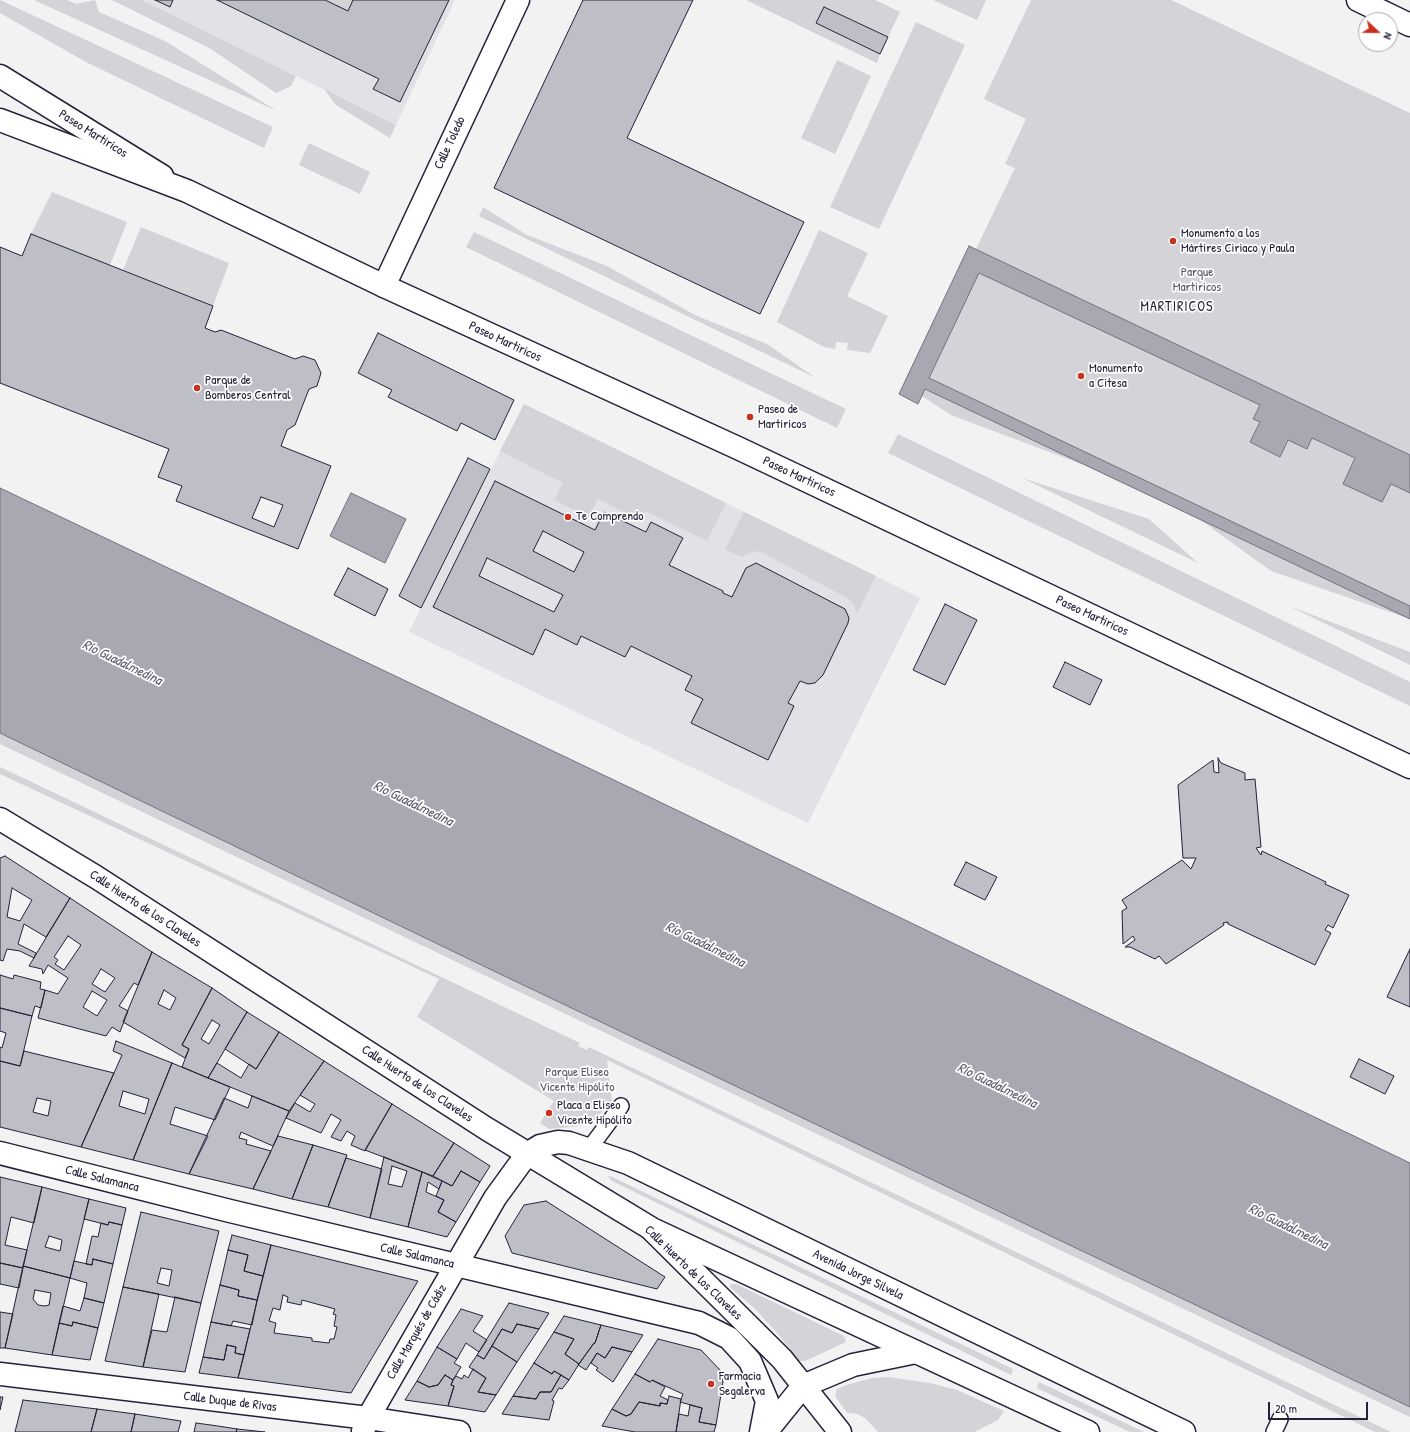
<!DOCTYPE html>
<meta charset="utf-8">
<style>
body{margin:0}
#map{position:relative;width:1410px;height:1432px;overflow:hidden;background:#f2f2f3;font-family:"Patrick Hand",sans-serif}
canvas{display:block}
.north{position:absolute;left:1358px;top:12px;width:40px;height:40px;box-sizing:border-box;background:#fff;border:1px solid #a7a7b1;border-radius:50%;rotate:112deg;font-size:11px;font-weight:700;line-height:16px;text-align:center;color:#22223b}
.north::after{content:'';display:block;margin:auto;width:14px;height:18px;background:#c8321e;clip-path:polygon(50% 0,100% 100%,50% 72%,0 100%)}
.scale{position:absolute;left:1268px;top:1402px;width:100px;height:18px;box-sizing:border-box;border:2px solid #22223b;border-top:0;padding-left:5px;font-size:12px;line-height:14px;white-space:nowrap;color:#22223b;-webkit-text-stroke:3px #fff;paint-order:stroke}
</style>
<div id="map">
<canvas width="1410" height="1432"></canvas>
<div class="north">N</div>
<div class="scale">20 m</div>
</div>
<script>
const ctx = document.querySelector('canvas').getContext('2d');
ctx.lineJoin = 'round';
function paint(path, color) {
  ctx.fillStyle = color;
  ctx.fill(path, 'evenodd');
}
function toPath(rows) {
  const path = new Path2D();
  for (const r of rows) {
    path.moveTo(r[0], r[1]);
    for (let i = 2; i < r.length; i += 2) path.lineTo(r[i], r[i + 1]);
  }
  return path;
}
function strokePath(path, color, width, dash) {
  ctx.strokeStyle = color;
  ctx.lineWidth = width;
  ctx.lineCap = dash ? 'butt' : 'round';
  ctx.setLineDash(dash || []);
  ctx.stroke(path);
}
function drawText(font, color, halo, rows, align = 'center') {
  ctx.font = font + ' "Patrick Hand",sans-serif';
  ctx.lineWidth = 3.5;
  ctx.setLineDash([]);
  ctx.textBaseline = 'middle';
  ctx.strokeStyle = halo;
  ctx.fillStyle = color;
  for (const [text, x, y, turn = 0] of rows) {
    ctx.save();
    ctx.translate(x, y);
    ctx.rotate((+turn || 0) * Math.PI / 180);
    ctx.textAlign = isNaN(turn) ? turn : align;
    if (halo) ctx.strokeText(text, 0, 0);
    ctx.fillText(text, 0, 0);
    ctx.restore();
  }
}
paint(toPath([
 [142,0,455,0,396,125],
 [524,404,920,598,808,823,409,632]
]), '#e2e2e6');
paint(toPath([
 [0,0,273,127,264,148,86,62,0,13],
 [34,0,67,0,76,4,95,0,99,12,165,41,277,111],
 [112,0,142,0,296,76,291,86,276,93,211,49],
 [325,0,353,0,348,11],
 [746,0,875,0,900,12,888,37,824,7,816,23,880,54,877,63],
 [933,0,986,0,977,20],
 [1031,0,1171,0,1410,113,1410,619,1271,571,1199,519,1084,465,951,415,922,396,918,404,899,394,969,246,976,249,1015,168,1005,164,1026,119,984,99],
 [916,22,965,45,879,229,830,207],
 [837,60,871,76,835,154,801,138],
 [324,89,396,125,390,138,336,105],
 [309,143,370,172,360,194,299,165],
 [52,192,127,222,110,265,31,234],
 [483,207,527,235,607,266,697,316,767,344,816,378,479,216],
 [141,227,229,263,213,306,123,270],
 [819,230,868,253,847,296,888,316,870,353,847,350,848,343,836,342,835,349,824,347,777,322],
 [474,232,846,409,837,428,466,247],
 [524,404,726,503,707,541,645,511,641,521,598,499,589,517,554,500,563,483,500,451],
 [898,434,1410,682,1410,706,888,453],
 [1022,478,1149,519,1198,563],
 [744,512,876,576,857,613,854,605,849,599,759,551,749,553,742,557,725,549],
 [1289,606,1410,652,1410,665],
 [0,733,500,974,1410,1407,1410,1417,0,744],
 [0,767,580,1043,578,1046,587,1050,589,1047,1391,1432,1375,1432,607,1060,612,1101,590,1125,549,1129,540,1123,554,1101,417,1017,439,979,0,774],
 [610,1176,1013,1369,1011,1375,612,1181,608,1177],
 [731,1284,736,1284,844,1336,846,1342,805,1361,799,1361,779,1335,755,1309,730,1287],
 [888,1377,930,1383,957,1390,1004,1411,998,1420,974,1432,878,1432,865,1418,857,1414,847,1413,835,1396,837,1389,846,1385,872,1378],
 [1039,1382,1144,1432,1130,1432,1037,1388]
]), '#d3d3d8');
const water = toPath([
 [969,246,1410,455,1410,493,1391,484,1382,502,1343,484,1355,458,1312,438,1307,449,1288,440,1280,457,1250,442,1260,422,1253,419,1260,405,979,273,929,378,1410,606,1410,619,925,389,918,404,899,394,969,246],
 [0,488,637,791,1410,1163,1410,1407,500,974,0,733,0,488],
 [351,493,406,519,385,563,330,536,351,493]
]);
paint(water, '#a8a8b2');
strokePath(water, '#727282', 1);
const building = toPath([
 [155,0,173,0,170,7,155,0],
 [217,0,325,0,348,11,353,0,449,0,400,102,373,89,379,79,217,0],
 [583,0,693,0,627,138,804,222,760,314,494,188,583,0],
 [824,7,888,37,880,54,816,23,824,7],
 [31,234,213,306,205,328,215,332,221,330,295,359,303,356,315,360,321,373,317,386,309,389,295,425,287,430,281,446,331,466,298,549,176,501,182,486,158,477,169,449,0,383,0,247,22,256,31,234],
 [261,497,283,505,274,527,252,518,261,497],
 [378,333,514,400,495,440,461,423,457,431,388,397,392,390,358,373,378,333],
 [468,458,490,469,421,608,399,596,468,458],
 [495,481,595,530,604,512,646,532,651,522,683,538,669,565,723,591,723,593,732,597,746,568,756,563,845,609,849,618,848,623,823,675,815,683,808,684,800,681,788,703,794,706,768,760,691,723,703,699,685,690,692,676,631,646,625,657,581,636,577,645,545,629,533,655,433,607,495,481],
 [543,531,584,552,574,572,533,551,543,531],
 [487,558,563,595,554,612,479,576,487,558],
 [348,568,388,589,375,616,334,595,348,568],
 [945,604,977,620,945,685,913,670,945,604],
 [1065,662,1102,680,1090,705,1053,687,1065,662],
 [1218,758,1221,763,1245,773,1245,780,1255,779,1261,847,1256,848,1261,855,1262,851,1326,882,1325,884,1349,895,1333,928,1328,925,1325,930,1331,933,1315,965,1228,924,1228,922,1223,923,1224,925,1166,964,1159,956,1155,959,1130,947,1125,947,1135,940,1133,936,1123,944,1122,911,1127,908,1122,900,1182,860,1191,869,1196,858,1183,858,1178,785,1213,760,1214,772,1219,773,1218,758],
 [5,856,70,898,46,937,24,924,18,944,36,953,34,958,20,951,7,949,3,961,0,960,0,858,5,856],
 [12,888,32,900,20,921,7,917,12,888],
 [966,862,997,877,985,900,954,885,966,862],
 [70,898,152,952,138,985,134,983,119,1006,128,1011,120,1032,112,1027,106,1036,38,1018,45,990,58,994,68,978,48,965,43,974,42,969,29,966,70,898],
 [68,936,81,945,64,970,55,964,58,960,54,957,68,936],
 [101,969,115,978,105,992,92,984,101,969],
 [92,991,107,1000,97,1016,83,1007,92,991],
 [1410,949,1410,1007,1387,997,1410,949],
 [152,952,212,988,182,1045,189,1049,185,1058,123,1022,152,952],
 [164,990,176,998,170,1010,158,1004,164,990],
 [0,975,13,979,14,975,41,982,40,989,45,990,41,1008,35,1006,32,1016,0,1008,0,975],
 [212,988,247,1012,208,1078,182,1067,189,1049,182,1045,212,988],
 [212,1020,220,1025,209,1044,201,1039,212,1020],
 [0,1008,32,1016,20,1066,0,1061,0,1047,2,1048,6,1033,0,1031,0,1008],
 [247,1012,279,1032,256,1069,225,1049,247,1012],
 [279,1032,324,1061,289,1111,208,1078,217,1063,241,1078,249,1064,256,1069,279,1032],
 [116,1041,172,1063,133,1160,81,1147,122,1055,113,1051,116,1041],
 [123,1091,149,1099,145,1114,119,1106,123,1091],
 [24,1051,114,1073,81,1147,0,1127,0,1061,20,1066,24,1051],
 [37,1098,51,1101,48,1116,33,1112,37,1098],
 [1359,1059,1394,1076,1385,1094,1350,1077,1359,1059],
 [324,1061,392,1104,365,1151,351,1145,355,1136,347,1131,341,1141,331,1137,341,1120,331,1114,321,1133,286,1118,295,1103,310,1112,315,1104,300,1095,324,1061],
 [172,1063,230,1087,215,1120,175,1107,170,1124,208,1136,189,1174,133,1160,172,1063],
 [252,1096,289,1111,273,1146,241,1132,239,1138,247,1140,246,1144,271,1151,253,1189,189,1174,224,1098,248,1108,252,1096],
 [392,1104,454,1143,433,1176,365,1150,392,1104],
 [278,1136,313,1145,292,1199,253,1189,278,1136],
 [454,1143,490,1166,480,1182,461,1171,452,1186,433,1176,454,1143],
 [313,1145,347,1155,328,1207,292,1199,313,1145],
 [384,1157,422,1172,408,1227,370,1218,384,1157],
 [392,1166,407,1171,402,1187,388,1184,392,1166],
 [346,1158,382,1169,370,1218,328,1207,346,1158],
 [461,1171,480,1182,456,1222,438,1212,444,1200,436,1196,442,1181,452,1186,461,1171],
 [422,1172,442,1181,439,1189,428,1182,426,1192,444,1200,438,1212,456,1222,447,1237,408,1227,422,1172],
 [0,1177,42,1187,34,1223,11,1217,5,1245,27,1250,23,1268,0,1263,0,1177],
 [42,1187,89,1199,70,1278,23,1266,42,1187],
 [49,1236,62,1240,60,1251,45,1247,49,1236],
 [89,1199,126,1208,122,1225,109,1222,108,1225,84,1219,89,1199],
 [546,1201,665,1277,657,1289,512,1253,505,1236,524,1205,546,1201],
 [141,1212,219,1231,201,1303,123,1287,141,1212],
 [161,1268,172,1270,169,1286,157,1283,161,1268],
 [109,1222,122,1225,113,1264,93,1259,92,1265,86,1264,92,1236,98,1237,101,1223,108,1225,109,1222],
 [232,1235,271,1245,263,1276,244,1271,248,1255,228,1250,232,1235],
 [271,1245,418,1281,351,1393,238,1378,271,1245],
 [283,1295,288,1297,287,1302,301,1305,302,1300,335,1309,333,1314,336,1315,334,1326,337,1327,334,1339,330,1339,329,1343,312,1341,312,1338,274,1333,276,1323,269,1321,273,1308,280,1310,283,1295],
 [228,1250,248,1255,244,1271,263,1276,257,1300,238,1296,239,1290,220,1285,228,1250],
 [93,1259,113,1264,104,1303,84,1298,87,1283,70,1278,74,1261,92,1265,93,1259],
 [0,1263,23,1268,19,1288,0,1284,0,1263],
 [23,1266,70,1278,52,1355,5,1348,23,1266],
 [35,1290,51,1293,49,1305,45,1306,38,1305,33,1299,35,1290],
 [220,1285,239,1290,238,1296,257,1300,252,1325,233,1321,231,1326,211,1322,220,1285],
 [123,1287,159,1294,143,1367,105,1361,123,1287],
 [175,1297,201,1303,185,1372,143,1367,152,1330,167,1332,175,1297],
 [84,1298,104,1303,98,1328,73,1322,72,1326,59,1323,63,1306,80,1311,84,1298],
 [509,1303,549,1313,539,1329,517,1324,512,1333,502,1329,484,1359,477,1355,509,1303],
 [461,1309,483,1316,473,1331,487,1340,479,1352,466,1343,457,1359,437,1347,461,1309],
 [0,1312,13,1314,5,1348,0,1348,0,1312],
 [564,1316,601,1325,595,1343,594,1343,579,1364,565,1354,574,1339,554,1332,564,1316],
 [73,1322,98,1328,90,1360,52,1355,59,1323,72,1326,73,1322],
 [211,1322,250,1329,244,1355,235,1353,236,1347,227,1345,224,1360,203,1357,211,1322],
 [517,1324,539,1329,517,1362,492,1346,502,1329,512,1333,517,1324],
 [601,1325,643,1335,632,1352,612,1347,605,1358,597,1353,586,1370,578,1365,594,1343,595,1343,601,1325],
 [554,1332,574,1339,565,1354,579,1364,569,1380,554,1371,552,1374,534,1363,554,1332],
 [658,1339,701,1350,720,1370,723,1382,716,1425,699,1422,702,1408,680,1402,683,1394,652,1380,650,1382,635,1374,658,1339],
 [227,1345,236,1347,235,1353,244,1355,238,1378,199,1373,203,1357,224,1360,227,1345],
 [492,1346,517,1362,496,1395,478,1392,486,1378,469,1367,477,1355,484,1359,492,1346],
 [437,1347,457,1359,454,1363,461,1367,453,1380,445,1375,438,1385,429,1387,417,1381,437,1347],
 [612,1347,632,1352,613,1382,596,1370,598,1368,591,1363,597,1353,605,1358,612,1347],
 [534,1363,552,1374,554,1371,561,1375,551,1392,540,1392,536,1399,513,1396,534,1363],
 [473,1369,486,1378,478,1392,496,1395,485,1412,448,1406,454,1386,451,1385,453,1380,456,1376,462,1379,464,1375,468,1378,473,1369],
 [635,1374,650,1382,652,1380,665,1387,660,1396,668,1400,667,1404,660,1403,660,1406,639,1402,631,1414,626,1416,612,1409,635,1374],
 [445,1375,453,1380,451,1385,454,1386,448,1406,405,1400,417,1381,429,1387,438,1385,445,1375],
 [561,1375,569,1380,562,1389,559,1388,552,1400,554,1401,549,1420,502,1414,513,1396,536,1399,540,1392,551,1392,561,1375],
 [669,1396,681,1399,676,1432,635,1432,602,1426,612,1409,626,1416,631,1414,639,1402,660,1406,660,1403,667,1404,669,1396],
 [0,1397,3,1397,0,1410,0,1397],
 [23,1400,97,1409,91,1432,15,1432,23,1400],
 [690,1405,702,1408,699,1422,716,1425,714,1432,676,1432,679,1414,688,1416,690,1405],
 [97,1409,135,1414,131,1432,91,1432,97,1409],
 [135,1414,181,1421,178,1432,131,1432,135,1414],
 [196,1423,218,1426,237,1429,236,1432,194,1432,196,1423],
 [237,1429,265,1432,236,1432,237,1429]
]);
paint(building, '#bebec6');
strokePath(building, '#22223b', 1);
const service = toPath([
 [589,1149,621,1106],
 [1274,1432,1280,1419]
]);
const minor = toPath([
 [0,76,162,176],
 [384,286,518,0],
 [0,1153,230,1211,699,1323,729,1338,750,1361,767,1401,761,1432],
 [0,1374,368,1418,459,1432],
 [363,1431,368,1418,495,1198,527,1154],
 [766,1432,803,1386,853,1365,916,1352]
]);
const secondary = toPath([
 [1358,0,1410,25],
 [653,1231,782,1359,840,1432]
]);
const primary = toPath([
 [0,120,187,191,384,286,740,449,1410,767],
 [0,819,96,877,487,1129,652,1229,1088,1432],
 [527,1154,540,1146,558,1142,569,1143,628,1163,1184,1432]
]);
strokePath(service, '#22223b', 18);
strokePath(minor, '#22223b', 25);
strokePath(secondary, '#22223b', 25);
strokePath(primary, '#22223b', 25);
strokePath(service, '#fff', 15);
strokePath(minor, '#fff', 22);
strokePath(secondary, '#fff', 22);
strokePath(primary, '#fff', 22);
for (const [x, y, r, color] of [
 [1173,241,4,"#c8321e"],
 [1081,376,4,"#c8321e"],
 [197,388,4,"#c8321e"],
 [750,417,4,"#c8321e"],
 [568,517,4,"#c8321e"],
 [549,1113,4,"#c8321e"],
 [711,1384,4,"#c8321e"]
]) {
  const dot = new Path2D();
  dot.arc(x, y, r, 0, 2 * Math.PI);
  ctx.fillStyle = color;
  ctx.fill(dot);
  strokePath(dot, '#fff', 1.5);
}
drawText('13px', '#22223b', '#fff', [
 ["Paseo Martiricos",93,134,32],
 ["Calle Toledo",450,143,-65],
 ["Paseo Martiricos",505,342,25],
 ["Paseo Martiricos",799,477,25],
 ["Paseo Martiricos",1092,616,25],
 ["Calle Huerto de los Claveles",145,909,33],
 ["Calle Huerto de los Claveles",417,1084,33],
 ["Calle Salamanca",102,1179,14],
 ["Calle Salamanca",417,1256,13],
 ["Calle Huerto de los Claveles",693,1273,44],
 ["Avenida Jorge Silvela",858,1275,26],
 ["Calle Marqués de Cádiz",417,1332,-60],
 ["Calle Duque de Rivas",230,1402,7]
]);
drawText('13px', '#22223b', '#fff', [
 ["Monumento a los",1181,234],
 ["Mártires Ciriaco y Paula",1181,249],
 ["Monumento",1089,369],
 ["a Citesa",1089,384],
 ["Parque de",205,381],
 ["Bomberos Central",205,396],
 ["Paseo de",758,410],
 ["Martiricos",758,425],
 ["Te Comprendo",576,517],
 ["Placa a Eliseo",557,1106],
 ["Vicente Hipólito",557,1121],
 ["Farmacia",719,1377],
 ["Segalerva",719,1392]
], 'left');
drawText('13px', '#57576a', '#fff', [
 ["Parque",1197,273],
 ["Martiricos",1197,288],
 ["Parque Eliseo",577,1073],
 ["Vicente Hipólito",577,1088]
]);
ctx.letterSpacing = '1px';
drawText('14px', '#22223b', '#fff', [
 ["MARTIRICOS",1177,307]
]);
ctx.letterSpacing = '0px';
drawText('italic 14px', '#58586b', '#fff', [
 ["Río Guadalmedina",122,663,26],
 ["Río Guadalmedina",413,804,26],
 ["Río Guadalmedina",705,945,26],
 ["Río Guadalmedina",997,1086,26],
 ["Río Guadalmedina",1288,1227,26]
]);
</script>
